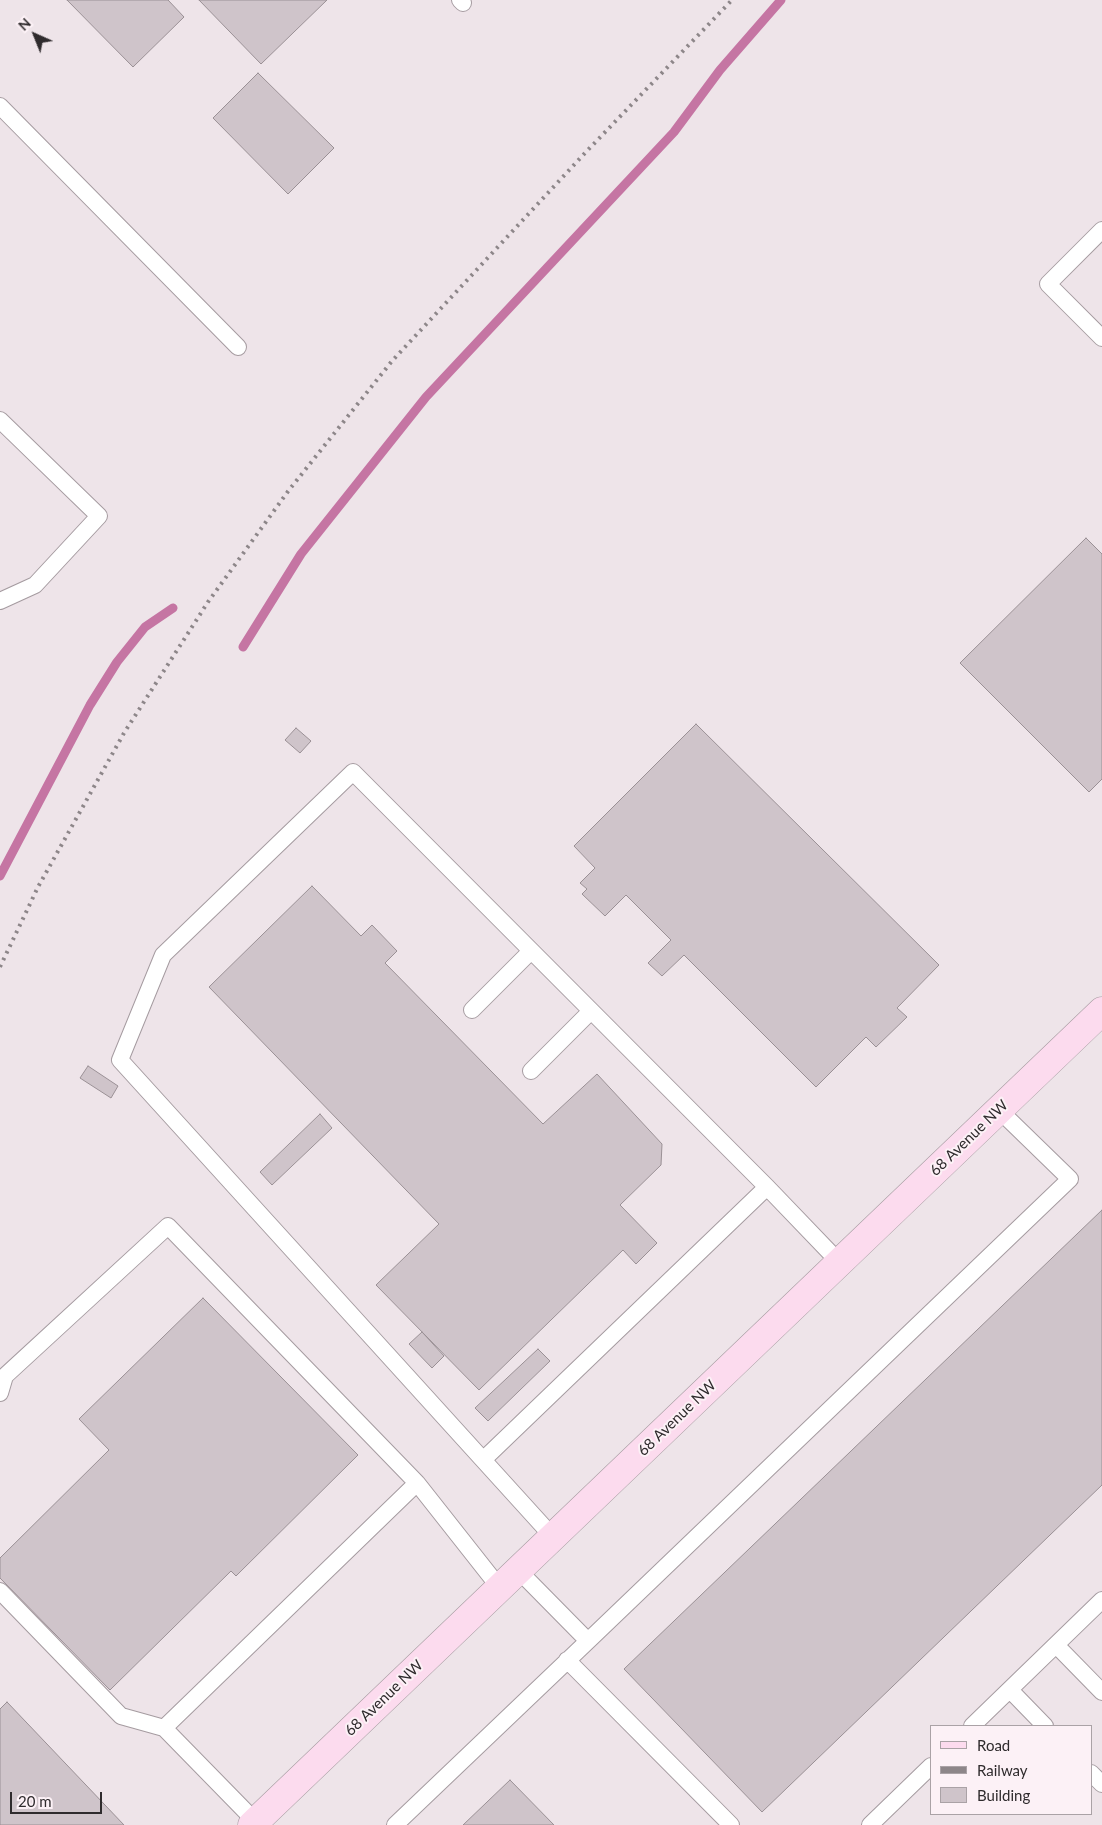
<!DOCTYPE html>
<style>
body{margin:0}
#map{position:relative;width:1102px;height:1825px;overflow:hidden;background:#eee4e9;font-family:Lato,sans-serif}
canvas{display:block}
.legend{position:absolute;left:930px;top:1725px;width:162px;height:90px;box-sizing:border-box;background:#fcf1f6;border:1px solid #aaa2a6;margin:0;padding:6px 9px;list-style:none;font-size:15px;color:#2f2b2d}
.legend li{display:flex;align-items:center;gap:10px;height:25px}
.legend b{width:25px;border:1px solid #aaa2a6}
.north{position:absolute;left:10px;top:10px;width:50px;height:50px;-webkit-text-stroke:4px #fcf1f6;paint-order:stroke;rotate:316deg;font-size:14px;font-weight:700;line-height:20px;text-align:center;color:#2f2b2d}
.north::after{content:'';display:block;margin:auto;width:18px;height:22px;background:#2f2b2d;clip-path:polygon(50% 0,100% 100%,50% 72%,0 100%)}
.scale{position:absolute;left:10px;top:1792px;width:92px;height:22px;box-sizing:border-box;border:2px solid #2f2b2d;border-top:0;padding-left:6px;font-size:15px;line-height:18px;white-space:nowrap;color:#2f2b2d;-webkit-text-stroke:4px #fcf1f6;paint-order:stroke}
</style>
<div id="map">
<canvas width="1102" height="1825"></canvas>
<ul class="legend">
<li><b style="height:6px;background:#fcdbee"></b>Road</li>
<li><b style="height:6px;background:#8d8689"></b>Railway</li>
<li><b style="height:14px;background:#cfc4ca"></b>Building</li>
</ul>
<div class="north">N</div>
<div class="scale">20 m</div>
</div>
<script>
const ctx = document.querySelector('canvas').getContext('2d');
ctx.lineJoin = 'round';
function toPath(rows) {
  const path = new Path2D();
  for (const r of rows) {
    path.moveTo(r[0], r[1]);
    for (let i = 2; i < r.length; i += 2) path.lineTo(r[i], r[i + 1]);
  }
  return path;
}
function strokePath(path, color, width, dash) {
  ctx.strokeStyle = color;
  ctx.lineWidth = width;
  ctx.lineCap = dash ? 'butt' : 'round';
  ctx.setLineDash(dash || []);
  ctx.stroke(path);
}
function paint(path, color) {
  ctx.fillStyle = color;
  ctx.fill(path, 'evenodd');
}
function drawText(font, color, halo, rows, align = 'center') {
  ctx.font = font + ' Lato,sans-serif';
  ctx.lineWidth = 4;
  ctx.setLineDash([]);
  ctx.textBaseline = 'middle';
  ctx.strokeStyle = halo;
  ctx.fillStyle = color;
  for (const [text, x, y, turn = 0] of rows) {
    ctx.save();
    ctx.translate(x, y);
    ctx.rotate((+turn || 0) * Math.PI / 180);
    ctx.textAlign = isNaN(turn) ? turn : align;
    if (halo) ctx.strokeText(text, 0, 0);
    ctx.fillText(text, 0, 0);
    ctx.restore();
  }
}
strokePath(toPath([
 [243,647,301,554,426,397,674,132,720,70,781,0],
 [0,876,90,705,117,662,145,627,173,608]
]), '#c575a3', 9);
const building = toPath([
 [67,0,168,0,184,17,133,67,67,0],
 [199,0,327,0,261,64,199,0],
 [258,73,334,148,288,194,213,118,258,73],
 [1086,538,1102,554,1102,779,1089,792,960,663,1086,538],
 [696,724,939,965,897,1008,907,1017,876,1047,866,1037,816,1087,684,955,662,976,648,963,671,940,626,895,605,916,582,894,587,889,580,883,595,868,574,846,696,724],
 [296,728,311,741,300,753,285,740,296,728],
 [312,886,361,936,372,925,397,951,385,963,543,1124,597,1074,662,1144,661,1165,620,1205,657,1243,636,1264,623,1250,479,1390,376,1285,439,1224,209,987,312,886],
 [88,1066,118,1086,111,1098,80,1078,88,1066],
 [320,1114,332,1128,272,1185,260,1172,320,1114],
 [1102,1210,1102,1485,762,1812,624,1669,1102,1210],
 [203,1298,358,1455,236,1576,231,1571,110,1690,0,1578,0,1558,109,1450,79,1419,203,1298],
 [422,1332,444,1356,432,1368,409,1344,422,1332],
 [538,1349,550,1361,488,1421,475,1408,538,1349],
 [7,1702,124,1825,0,1825,0,1709,7,1702],
 [510,1780,554,1825,463,1825,510,1780]
]);
paint(building, '#cfc4ca');
strokePath(building, '#9a9095', 1);
const lane = toPath([
 [460,0,463,3],
 [0,106,238,347],
 [1102,230,1048,284,1102,338],
 [0,420,99,516,35,585,0,601],
 [472,1010,531,951],
 [531,1071,591,1011],
 [0,1393,5,1376,168,1226,417,1483,164,1728],
 [484,1459,767,1187],
 [417,1483,499,1587],
 [553,1537,120,1060,163,955,353,772,767,1187,839,1262],
 [0,1591,121,1716,164,1728,256,1822],
 [588,1641,1070,1179,999,1110],
 [1056,1645,1102,1692],
 [567,1660,731,1825],
 [1010,1690,1045,1726],
 [972,1726,1102,1600],
 [1091,1773,1102,1784],
 [395,1825,588,1641,518,1570],
 [870,1825,931,1766]
]);
const secondary = toPath([
 [252,1825,1102,1011]
]);
strokePath(lane, '#a59ba0', 18);
strokePath(secondary, '#a59ba0', 29);
strokePath(lane, '#fff', 16);
strokePath(secondary, '#fcdbee', 28);
strokePath(toPath([
 [0,967,38,887,124,733,208,602,289,490,392,361,585,153,732,0]
]), '#8d8689', 4, [2.5, 5]);
drawText('15px', '#2f2b2d', '#fcf1f6', [
 ["68 Avenue NW",969,1138,-44],
 ["68 Avenue NW",677,1418,-44],
 ["68 Avenue NW",384,1698,-44]
]);
</script>
